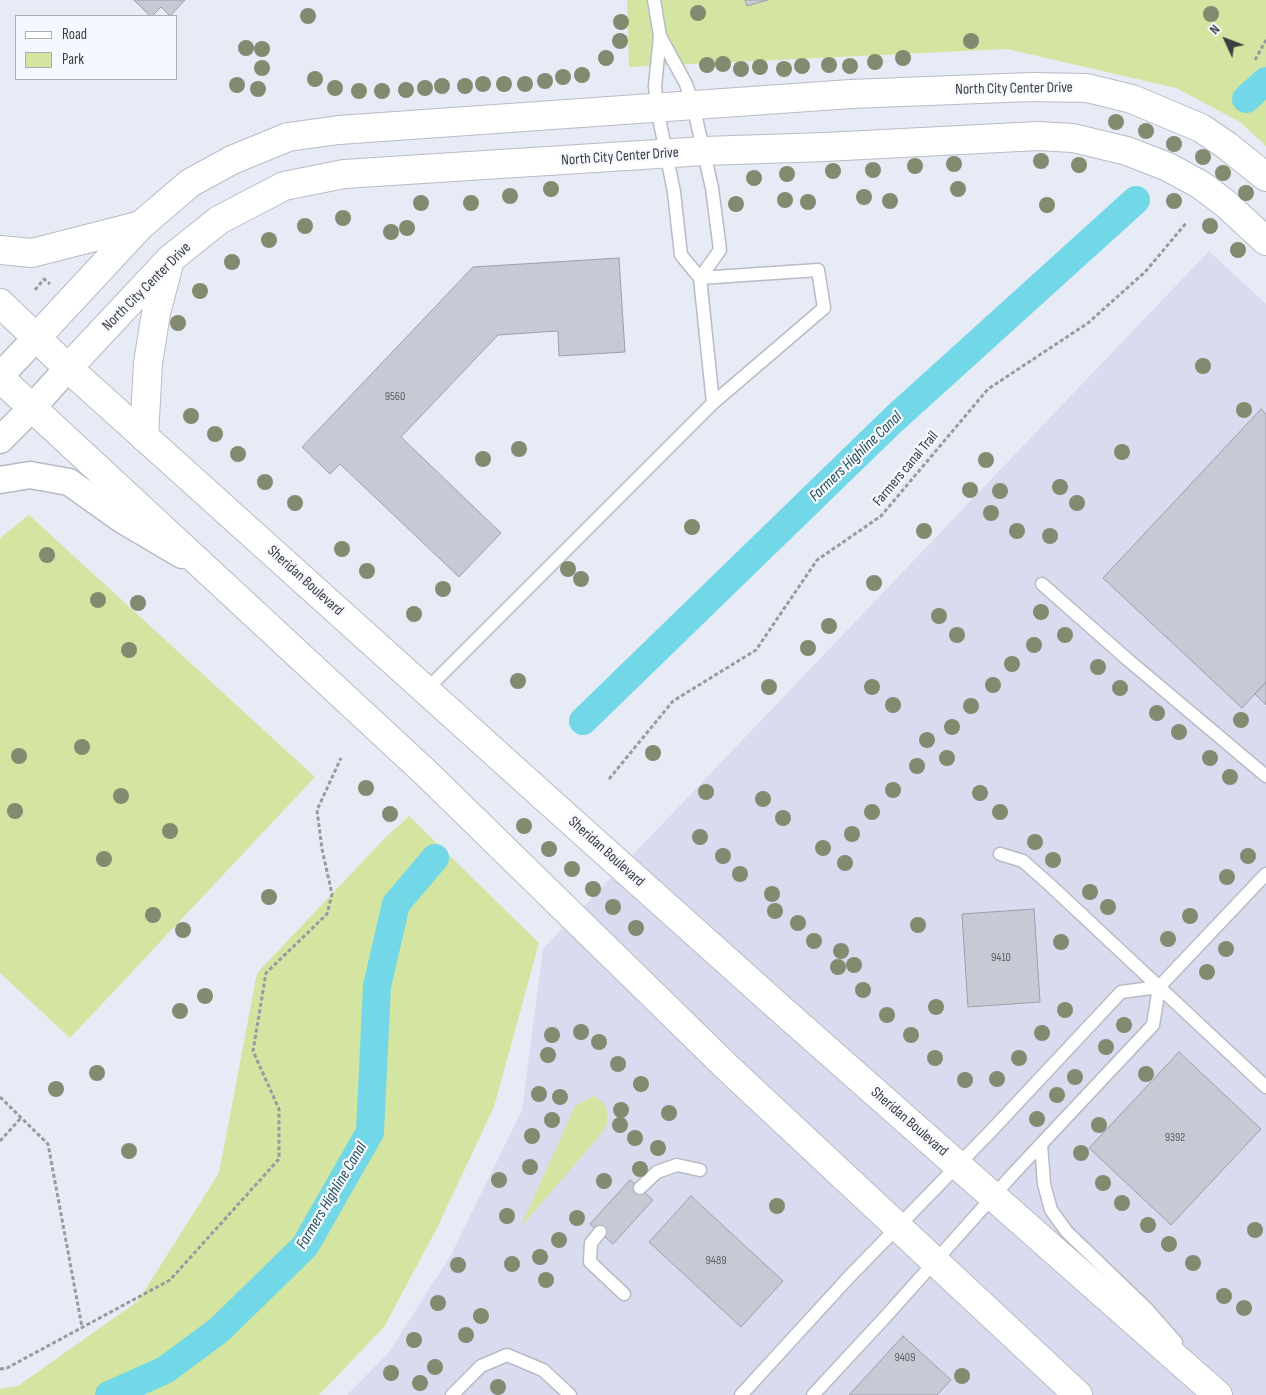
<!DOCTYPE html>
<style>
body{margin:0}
#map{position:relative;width:1266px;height:1395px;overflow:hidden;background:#e7ebf6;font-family:"Sofia Sans Condensed",sans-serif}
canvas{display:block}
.legend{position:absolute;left:15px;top:15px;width:162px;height:65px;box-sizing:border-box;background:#f6f8ff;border:1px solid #acadb3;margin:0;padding:6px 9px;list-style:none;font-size:15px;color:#3c3d41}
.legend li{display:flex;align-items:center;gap:10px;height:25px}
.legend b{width:25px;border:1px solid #acadb3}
.north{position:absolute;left:1201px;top:15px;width:50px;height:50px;-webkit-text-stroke:4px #f6f8ff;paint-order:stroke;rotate:313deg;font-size:14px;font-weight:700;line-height:20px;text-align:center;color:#3c3d41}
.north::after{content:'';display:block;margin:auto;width:18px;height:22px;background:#3c3d41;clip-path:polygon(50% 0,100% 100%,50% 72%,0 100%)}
</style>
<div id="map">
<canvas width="1266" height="1395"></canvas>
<ul class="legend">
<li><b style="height:6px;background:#fff"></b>Road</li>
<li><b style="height:14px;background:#d3e5a0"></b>Park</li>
</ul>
<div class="north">N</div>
</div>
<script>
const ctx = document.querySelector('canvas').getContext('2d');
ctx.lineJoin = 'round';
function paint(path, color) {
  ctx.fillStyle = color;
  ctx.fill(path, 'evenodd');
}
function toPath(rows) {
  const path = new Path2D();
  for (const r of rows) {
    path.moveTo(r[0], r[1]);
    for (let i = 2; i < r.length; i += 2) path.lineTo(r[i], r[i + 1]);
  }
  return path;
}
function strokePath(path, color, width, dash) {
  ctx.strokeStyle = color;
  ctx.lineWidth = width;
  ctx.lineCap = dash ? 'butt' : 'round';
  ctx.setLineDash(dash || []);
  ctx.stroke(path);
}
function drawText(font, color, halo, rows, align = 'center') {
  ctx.font = font + ' "Sofia Sans Condensed",sans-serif';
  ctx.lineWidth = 4.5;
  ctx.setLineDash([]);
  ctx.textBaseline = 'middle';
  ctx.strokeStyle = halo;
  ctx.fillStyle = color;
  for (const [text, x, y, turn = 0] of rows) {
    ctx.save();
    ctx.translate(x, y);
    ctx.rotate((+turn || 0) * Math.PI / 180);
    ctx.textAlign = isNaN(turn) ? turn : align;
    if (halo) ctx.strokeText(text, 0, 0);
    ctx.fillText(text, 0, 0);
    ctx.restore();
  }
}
paint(toPath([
 [1209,251,1266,304,1266,1395,347,1395,389,1352,451,1255,522,1110,543,949]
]), '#d8dcee');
paint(toPath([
 [627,0,1266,0,1266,146,1240,122,1176,88,1007,49,629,67],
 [29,515,315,777,70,1038,0,973,0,538],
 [409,816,539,943,494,1107,437,1228,384,1327,319,1395,0,1395,0,1389,18,1386,138,1301,219,1173,257,973,384,839],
 [594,1096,604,1103,607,1111,607,1125,601,1134,520,1228,575,1106]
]), '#d3e5a0');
strokePath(toPath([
 [1246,99,1266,81],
 [583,721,893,420,1136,200],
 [109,1395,165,1370,219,1330,305,1246,370,1132,377,986,396,904,435,858]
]), '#72d7e6', 28);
const building = toPath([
 [134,0,185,0,170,16,161,7,152,16,150,16,134,0],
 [745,0,768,0,747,6,745,0],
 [619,258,625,352,559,356,558,331,498,335,401,437,501,533,459,577,340,464,330,474,302,447,473,267,619,258],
 [1261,409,1266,414,1266,682,1242,708,1103,578,1261,409],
 [1266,682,1266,705,1255,694,1266,682],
 [1034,909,1040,1002,968,1007,962,914,1034,909],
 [1179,1052,1261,1129,1171,1225,1089,1148,1179,1052],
 [630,1180,653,1200,613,1244,590,1224,630,1180],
 [691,1196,783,1281,741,1327,649,1242,691,1196],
 [903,1336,951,1380,937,1395,849,1395,903,1336]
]);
paint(building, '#c7cad5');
strokePath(building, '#9d9faa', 1);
const service = toPath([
 [654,0,660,36,655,86,657,108,674,192,681,255,700,278,720,250,712,188,693,105,686,84,660,36],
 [1042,584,1127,659,1266,776],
 [426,690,713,403,824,308,818,270,700,278,713,403],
 [1000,854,1023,861,1050,885,1266,1087],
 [1041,1144,1044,1184,1051,1210,1067,1232,1146,1308,1176,1342],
 [640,1188,657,1172,677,1165,700,1170],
 [600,1232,591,1243,590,1262,624,1294],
 [452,1395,481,1366,507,1355,543,1370,570,1395],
 [741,1395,849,1277,991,1131,1121,992,1159,987],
 [813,1395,888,1314,1014,1173,1153,1025,1159,987,1266,874]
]);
const minor = toPath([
 [0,376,36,338],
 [0,440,32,408,68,368],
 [0,480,30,475,69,482,121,519,182,555]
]);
const tertiary = toPath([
 [0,250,32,253,141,225],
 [36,338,141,225,190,183,232,160,288,137,339,130,851,94,1031,87,1087,88,1132,99,1201,128,1226,145,1266,177],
 [68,368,169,260,219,220,284,186,344,174,704,151,825,147,1038,136,1073,138,1127,151,1168,167,1201,185,1226,204,1266,241],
 [144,437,148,363,156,313,169,264]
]);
const primary = toPath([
 [0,303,68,368,561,812,783,1011,1218,1395],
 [0,378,426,773,730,1070,1078,1395]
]);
strokePath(service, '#b8bbc6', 15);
strokePath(minor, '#b8bbc6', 29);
strokePath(tertiary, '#b8bbc6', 30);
strokePath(primary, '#b8bbc6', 30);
strokePath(toPath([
 [1255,60,1266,40],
 [35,290,44,279,50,284],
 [609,779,673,701,756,650,817,560,881,516,988,389,1088,323,1145,272,1187,222],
 [0,1097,48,1144,82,1327],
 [0,1141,21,1118],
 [0,1369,7,1368,170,1280,279,1159,279,1109,253,1051,266,973,327,914,332,894,322,849,317,810,341,758]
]), '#989aa2', 3, [4, 2.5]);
strokePath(service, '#fff', 12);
strokePath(minor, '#fff', 26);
strokePath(tertiary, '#fff', 28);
strokePath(primary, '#fff', 28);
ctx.fillStyle = '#828a70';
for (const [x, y] of [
 [698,13],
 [1211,14],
 [308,16],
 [621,22],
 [620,41],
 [971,41],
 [246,48],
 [262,49],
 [606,58],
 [903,58],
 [875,62],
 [723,64],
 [707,65],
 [829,65],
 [802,66],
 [850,66],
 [760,67],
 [262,68],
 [741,69],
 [784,69],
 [582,75],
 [563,77],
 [315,79],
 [545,81],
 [483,84],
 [504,84],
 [525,84],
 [237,85],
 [442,86],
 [465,86],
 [335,88],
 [425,88],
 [258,89],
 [406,90],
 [359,91],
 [382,91],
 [1116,122],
 [1146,131],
 [1174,144],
 [1203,157],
 [1041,161],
 [954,164],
 [1079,165],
 [915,166],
 [873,170],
 [833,171],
 [1223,173],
 [787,174],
 [754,178],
 [551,189],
 [958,189],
 [1246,193],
 [510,196],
 [864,197],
 [785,200],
 [890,201],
 [1174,201],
 [808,202],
 [421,203],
 [471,203],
 [736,204],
 [1047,205],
 [343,218],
 [305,226],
 [1210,226],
 [407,228],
 [391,232],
 [269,240],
 [1238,250],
 [232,262],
 [200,291],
 [178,323],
 [1203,366],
 [1244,410],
 [191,416],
 [215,434],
 [519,449],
 [1122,452],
 [238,454],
 [483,459],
 [986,460],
 [265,482],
 [1060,487],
 [970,490],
 [1000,491],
 [295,503],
 [1077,503],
 [991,513],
 [692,527],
 [924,531],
 [1017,531],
 [1050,536],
 [342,549],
 [47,555],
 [568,569],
 [367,571],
 [581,579],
 [874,583],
 [443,589],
 [98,600],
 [138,603],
 [1041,612],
 [414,614],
 [939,616],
 [829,626],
 [957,635],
 [1065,635],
 [1034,645],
 [808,648],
 [129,650],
 [1012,664],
 [1098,667],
 [518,681],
 [993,685],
 [769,687],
 [872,687],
 [1120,688],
 [893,705],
 [971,706],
 [1157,713],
 [1241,720],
 [952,727],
 [1179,732],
 [927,740],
 [82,747],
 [653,753],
 [19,756],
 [947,758],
 [1210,758],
 [917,766],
 [1230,777],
 [366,788],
 [893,790],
 [706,792],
 [980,793],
 [121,796],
 [763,799],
 [15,811],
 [872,812],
 [1000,812],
 [390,814],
 [783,818],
 [524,826],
 [170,831],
 [852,834],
 [700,837],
 [1035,842],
 [823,848],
 [549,849],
 [723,856],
 [1248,856],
 [104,859],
 [1053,860],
 [845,863],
 [572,869],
 [740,874],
 [1227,877],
 [593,889],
 [1090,892],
 [772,894],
 [269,897],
 [613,907],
 [1108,907],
 [775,911],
 [153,915],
 [1190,916],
 [798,923],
 [918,925],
 [636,928],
 [183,930],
 [1168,939],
 [814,941],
 [1061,942],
 [1226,949],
 [841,951],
 [854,965],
 [838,967],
 [1207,972],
 [863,990],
 [205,996],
 [936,1007],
 [1065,1010],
 [180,1011],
 [887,1015],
 [1124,1025],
 [581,1032],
 [1042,1033],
 [552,1035],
 [911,1035],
 [599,1042],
 [1106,1047],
 [548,1055],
 [935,1058],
 [1019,1058],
 [618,1064],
 [97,1073],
 [1146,1074],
 [1075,1077],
 [997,1079],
 [965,1080],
 [641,1084],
 [56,1089],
 [539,1094],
 [1057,1095],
 [560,1097],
 [621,1110],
 [669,1113],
 [1037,1119],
 [552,1120],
 [620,1125],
 [1099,1125],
 [532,1136],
 [635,1138],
 [658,1148],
 [129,1151],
 [1081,1153],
 [530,1167],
 [640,1169],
 [499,1180],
 [604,1181],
 [1103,1183],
 [1122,1203],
 [777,1206],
 [507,1216],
 [577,1218],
 [1148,1225],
 [1255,1230],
 [559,1240],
 [1169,1244],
 [540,1257],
 [1193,1263],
 [512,1264],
 [458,1265],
 [546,1280],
 [1224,1296],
 [438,1303],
 [1244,1308],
 [481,1316],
 [466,1335],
 [414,1340],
 [435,1367],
 [391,1373],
 [962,1376],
 [420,1383],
 [498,1387]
]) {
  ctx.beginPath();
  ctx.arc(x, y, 8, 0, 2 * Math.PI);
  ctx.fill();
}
drawText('12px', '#5f6066', null, [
 ["9560",395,397],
 ["9410",1001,958],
 ["9392",1175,1138],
 ["9489",716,1261],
 ["9409",905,1358]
]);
drawText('15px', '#3c3d41', '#f6f8ff', [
 ["North City Center Drive",1014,89,-1],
 ["North City Center Drive",620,157,-4],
 ["North City Center Drive",147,287,-45],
 ["Farmers canal Trail",906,469,-50],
 ["Sheridan Boulevard",305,581,42],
 ["Sheridan Boulevard",606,852,42],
 ["Sheridan Boulevard",909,1122,41]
]);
drawText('italic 16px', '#224f56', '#f6f8ff', [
 ["Farmers Highline Canal",856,457,-44],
 ["Farmers Highline Canal",332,1196,-59]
]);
</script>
